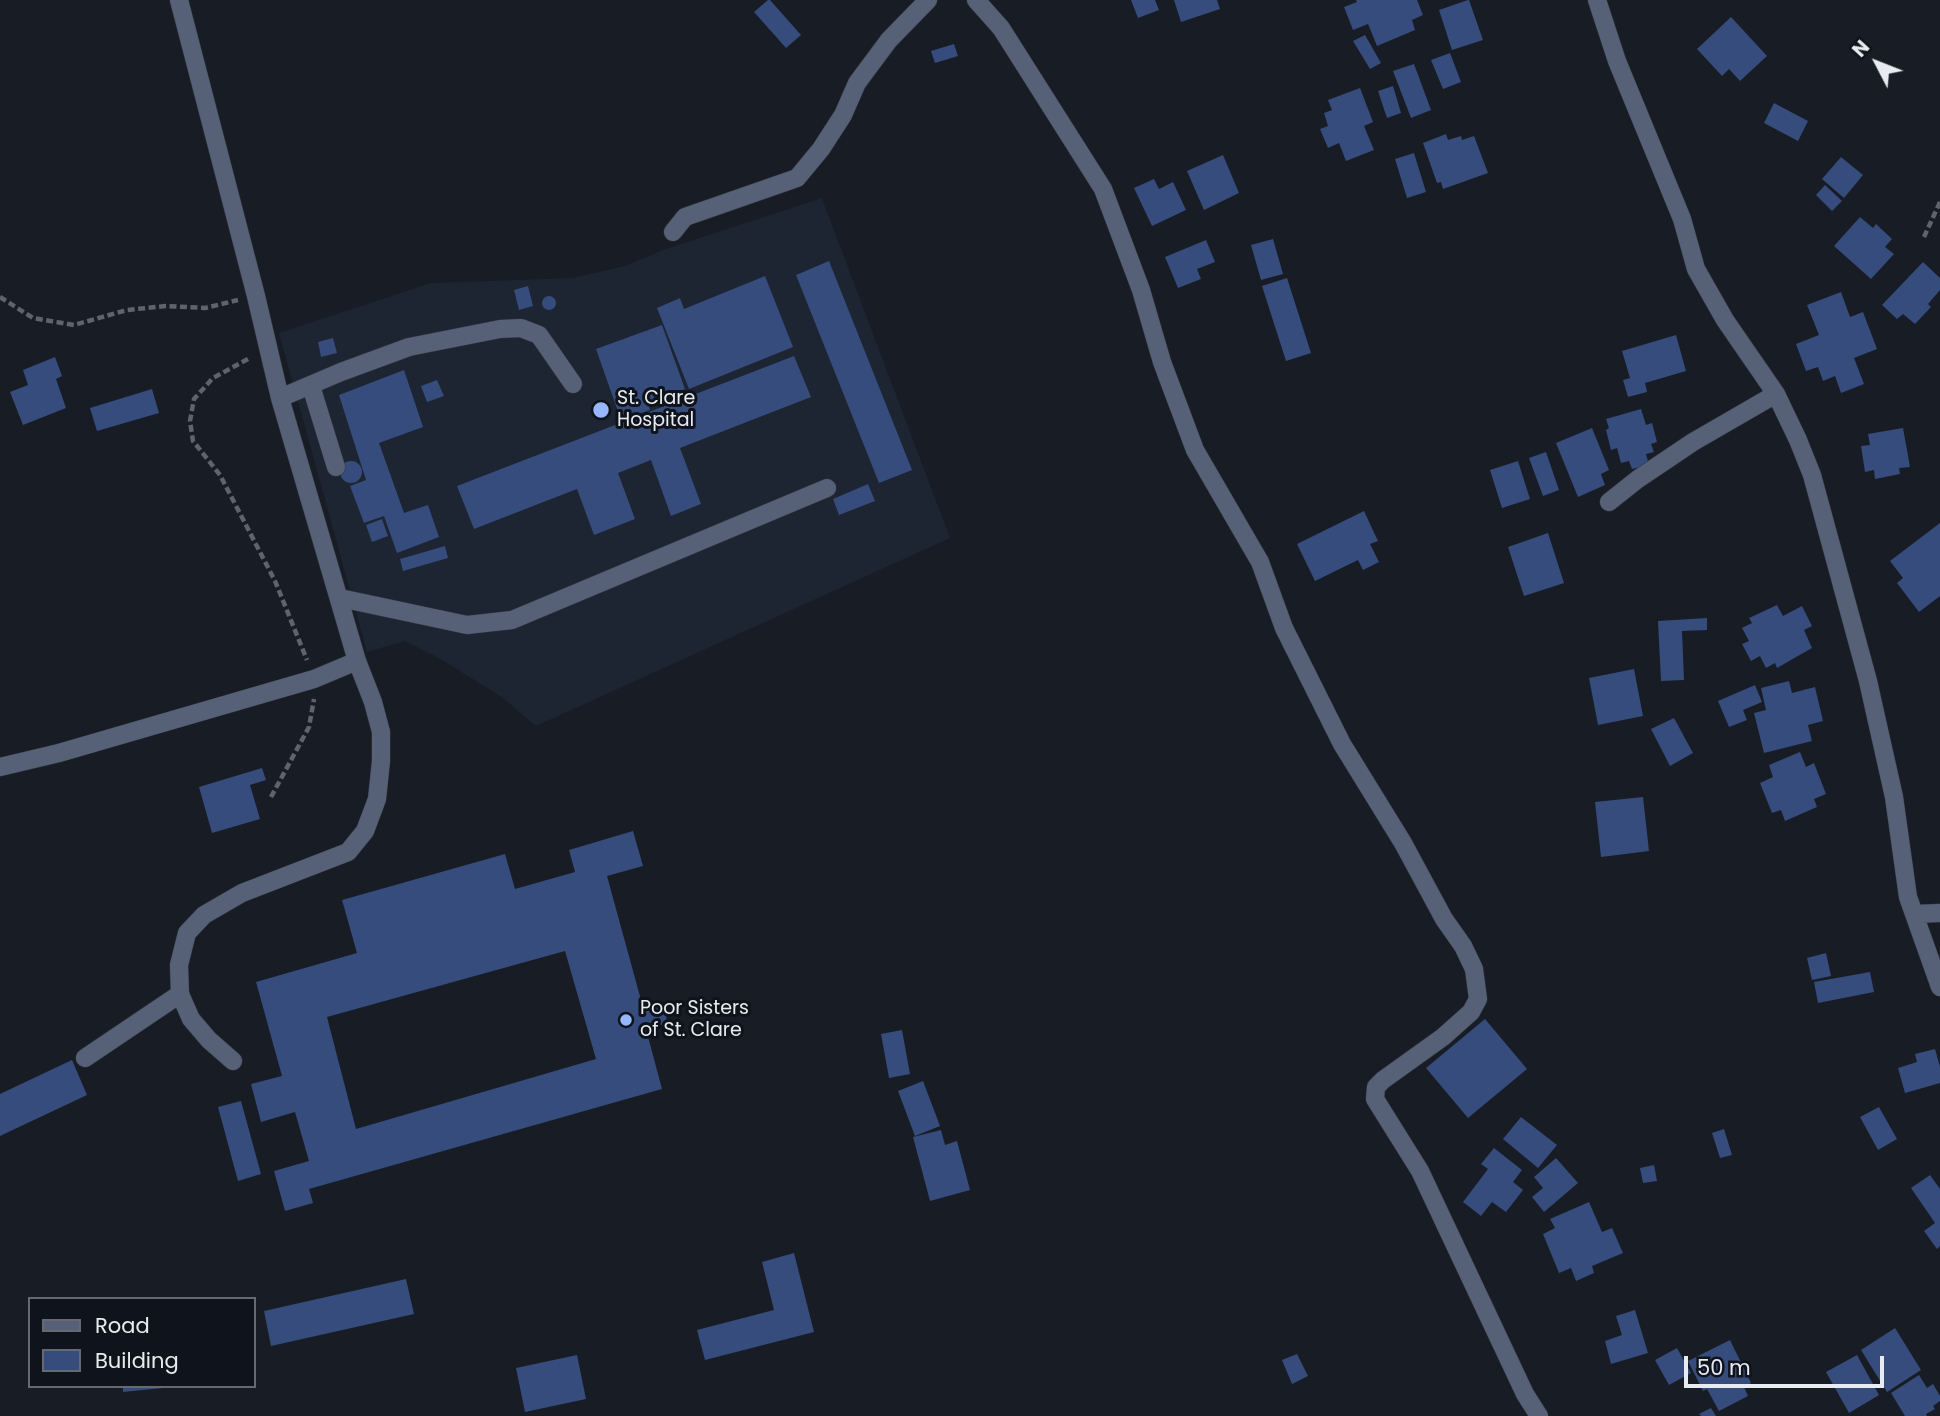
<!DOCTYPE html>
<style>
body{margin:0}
#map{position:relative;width:1940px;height:1416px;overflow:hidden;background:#181c25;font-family:Poppins,sans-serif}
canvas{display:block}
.legend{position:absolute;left:28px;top:1297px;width:228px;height:91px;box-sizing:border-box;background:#0f131b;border:2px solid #666971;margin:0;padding:9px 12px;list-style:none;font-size:21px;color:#e8ebf1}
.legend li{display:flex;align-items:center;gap:14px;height:35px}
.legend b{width:35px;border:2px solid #666971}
.north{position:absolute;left:1842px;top:28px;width:70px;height:70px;-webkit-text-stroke:5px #0f131b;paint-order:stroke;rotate:312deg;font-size:19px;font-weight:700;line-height:28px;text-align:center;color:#e8ebf1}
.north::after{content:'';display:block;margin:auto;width:24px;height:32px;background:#e8ebf1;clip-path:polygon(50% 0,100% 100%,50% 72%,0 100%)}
.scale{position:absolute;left:1684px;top:1356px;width:200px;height:32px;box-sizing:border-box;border:4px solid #e8ebf1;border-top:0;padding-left:9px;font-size:21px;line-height:24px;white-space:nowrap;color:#e8ebf1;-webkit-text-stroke:5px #0f131b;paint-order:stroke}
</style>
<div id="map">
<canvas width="1940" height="1416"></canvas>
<ul class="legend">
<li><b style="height:9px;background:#566178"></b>Road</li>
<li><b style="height:19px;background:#364c7c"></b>Building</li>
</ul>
<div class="north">N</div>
<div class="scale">50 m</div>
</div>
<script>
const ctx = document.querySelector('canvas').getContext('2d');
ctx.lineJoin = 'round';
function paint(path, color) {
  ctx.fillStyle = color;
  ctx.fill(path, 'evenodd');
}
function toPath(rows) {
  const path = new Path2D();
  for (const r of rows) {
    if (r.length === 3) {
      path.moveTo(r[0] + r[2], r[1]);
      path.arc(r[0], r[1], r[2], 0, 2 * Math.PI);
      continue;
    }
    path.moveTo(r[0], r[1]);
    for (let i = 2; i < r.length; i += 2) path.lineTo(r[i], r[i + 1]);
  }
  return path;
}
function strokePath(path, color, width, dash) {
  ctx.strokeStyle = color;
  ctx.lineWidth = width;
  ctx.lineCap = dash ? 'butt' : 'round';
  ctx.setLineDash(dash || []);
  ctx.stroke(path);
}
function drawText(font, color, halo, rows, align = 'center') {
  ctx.font = font + ' Poppins,sans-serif';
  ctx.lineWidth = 6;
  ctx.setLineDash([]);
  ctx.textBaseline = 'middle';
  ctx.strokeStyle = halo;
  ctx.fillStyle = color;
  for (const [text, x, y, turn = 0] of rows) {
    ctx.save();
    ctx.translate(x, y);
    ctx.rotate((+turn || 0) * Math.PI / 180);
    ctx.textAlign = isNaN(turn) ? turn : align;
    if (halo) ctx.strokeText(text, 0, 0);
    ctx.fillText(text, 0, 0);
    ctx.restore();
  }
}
paint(toPath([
 [822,198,950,538,536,726,503,698,439,658,405,641,367,652,279,333,431,283,572,278,625,266,663,250]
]), '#1d2432');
paint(toPath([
 [768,0,770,0,801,35,786,48,754,12],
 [1131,0,1155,0,1159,10,1138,18],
 [1174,0,1217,0,1220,9,1181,22],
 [1356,0,1417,0,1423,15,1412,20,1415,30,1377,46,1368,24,1353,30,1344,7,1357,2],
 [1468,0,1469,0,1483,40,1452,50,1439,10],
 [1731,17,1767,56,1740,81,1729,69,1722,76,1697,49],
 [1365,35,1381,63,1370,69,1353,41],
 [954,44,958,56,935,63,931,51],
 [1450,53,1461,82,1443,89,1431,60],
 [1414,64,1431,110,1411,118,1393,71],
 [1393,86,1401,113,1387,118,1378,91],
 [1360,88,1373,122,1364,126,1374,150,1346,161,1339,143,1328,148,1320,129,1328,126,1324,113,1332,110,1328,100],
 [1774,103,1808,121,1798,141,1764,123],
 [1446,134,1448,140,1461,136,1462,140,1474,136,1488,173,1443,189,1441,182,1437,183,1423,143],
 [1414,153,1426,192,1407,198,1395,159],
 [1223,155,1239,193,1204,210,1187,171],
 [1841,157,1863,175,1844,198,1822,179],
 [1154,179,1159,189,1173,182,1186,210,1152,226,1134,188],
 [1825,185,1842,201,1832,211,1816,195],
 [1860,217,1873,228,1876,224,1892,239,1885,247,1894,254,1871,279,1834,246],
 [1273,239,1283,274,1261,280,1251,245],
 [1206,240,1215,262,1197,269,1201,279,1178,288,1165,257],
 [829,261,912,470,879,483,796,275],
 [1923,262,1940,278,1940,290,1928,304,1931,307,1915,324,1903,314,1897,319,1882,305],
 [765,276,793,347,689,389,657,308,680,298,684,309],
 [1287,278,1311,353,1286,361,1262,286],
 [528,286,533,306,519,310,514,290],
 [1841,292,1850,317,1863,312,1877,349,1854,358,1864,384,1841,393,1835,376,1823,381,1818,367,1806,371,1796,344,1819,335,1807,305],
 [549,303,7],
 [662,325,685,389,648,403,650,410,621,420,596,349],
 [1676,335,1686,371,1645,383,1647,392,1628,397,1623,380,1630,378,1622,351],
 [333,338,337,353,321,357,318,342],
 [794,356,811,397,680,448,701,504,671,516,651,460,618,473,635,519,594,535,577,489,474,529,457,486],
 [55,357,62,376,56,379,66,408,23,425,10,392,28,385,23,370],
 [404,370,423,427,379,443,404,513,428,505,439,537,397,553,384,516,364,523,350,486,366,480,339,395],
 [437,380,444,396,427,402,421,386],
 [152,389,159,413,97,431,90,408],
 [1641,409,1646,425,1652,423,1657,442,1651,444,1654,452,1646,454,1649,465,1632,469,1629,461,1621,463,1617,448,1611,450,1606,430,1609,428,1606,419],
 [1592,428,1609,470,1601,474,1605,485,1578,497,1556,443],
 [1903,428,1910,467,1899,468,1900,474,1875,479,1874,470,1865,472,1861,446,1870,445,1868,434],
 [1546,452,1559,490,1543,496,1529,458],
 [351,472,11],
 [1518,461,1530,499,1502,508,1490,470],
 [868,484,875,501,839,515,833,499],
 [1364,511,1378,541,1370,544,1379,562,1363,570,1358,560,1315,581,1297,544],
 [382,519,388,536,372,542,366,525],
 [1940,523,1940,596,1919,612,1897,583,1903,578,1890,561],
 [1548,533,1564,583,1524,596,1508,547],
 [445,546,448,558,403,571,400,559],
 [1777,605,1783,616,1802,606,1812,626,1804,630,1812,648,1777,668,1775,663,1766,668,1760,656,1751,661,1742,644,1749,641,1742,628,1752,623,1749,618],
 [1707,618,1707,630,1682,631,1684,680,1661,681,1658,621],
 [1634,669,1643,716,1598,725,1589,678],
 [1789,681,1792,693,1815,687,1823,721,1808,725,1812,741,1764,753,1754,713,1766,710,1761,688],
 [1755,685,1762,702,1743,710,1747,720,1729,727,1718,701],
 [1674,718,1693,753,1670,766,1651,729],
 [1800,752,1806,767,1814,763,1826,794,1814,799,1817,807,1785,821,1781,810,1772,813,1760,783,1773,777,1769,765],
 [262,768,266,780,250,785,260,819,212,833,199,787],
 [1643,797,1649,851,1601,857,1595,802],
 [633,831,643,866,607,876,644,1011,663,1005,668,1024,646,1029,662,1089,309,1189,313,1203,285,1211,274,1171,309,1161,295,1112,261,1122,251,1084,282,1076,256,982,357,953,342,900,505,854,515,889,575,872,569,850],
 [565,951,596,1059,356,1129,327,1017],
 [1826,953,1831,976,1812,980,1807,958],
 [1870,972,1874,992,1818,1003,1814,982],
 [1485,1019,1527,1069,1468,1118,1426,1068],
 [902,1030,910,1074,889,1078,881,1034],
 [1935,1049,1940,1067,1940,1083,1905,1093,1898,1068,1917,1062,1915,1054],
 [72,1060,87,1095,0,1136,0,1094],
 [923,1081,940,1126,915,1136,898,1091],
 [241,1101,261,1174,238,1181,218,1107],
 [1879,1107,1897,1139,1878,1150,1860,1117],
 [1521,1117,1557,1145,1538,1168,1503,1139],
 [1724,1129,1732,1155,1720,1158,1712,1133],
 [941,1130,945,1145,957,1141,970,1190,930,1201,913,1137],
 [1494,1148,1522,1170,1513,1182,1523,1190,1506,1212,1492,1202,1481,1216,1463,1202,1488,1169,1481,1164],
 [1556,1158,1578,1183,1544,1212,1532,1197,1543,1188,1534,1177],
 [1654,1165,1657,1181,1643,1183,1640,1168],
 [1930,1175,1940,1189,1940,1246,1937,1249,1924,1231,1935,1223,1911,1188],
 [1589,1202,1602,1232,1612,1228,1623,1253,1592,1266,1594,1273,1576,1281,1571,1268,1559,1273,1543,1234,1555,1228,1550,1219],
 [794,1253,814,1332,705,1360,697,1330,774,1310,762,1262],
 [406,1279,414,1314,271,1346,264,1311],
 [1635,1310,1648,1353,1611,1364,1605,1341,1622,1335,1616,1316],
 [1895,1328,1921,1370,1887,1392,1861,1350],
 [1730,1340,1751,1383,1744,1387,1748,1396,1719,1411,1707,1389,1703,1391,1688,1361],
 [1677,1348,1691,1373,1669,1385,1655,1360],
 [1297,1354,1308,1376,1292,1384,1282,1360],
 [577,1355,586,1399,525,1412,516,1368],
 [1857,1355,1879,1395,1849,1413,1826,1372],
 [1919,1375,1927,1388,1933,1384,1940,1396,1940,1401,1933,1406,1935,1409,1926,1414,1927,1416,1905,1416,1891,1393],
 [123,1386,163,1386,163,1388,123,1392],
 [1711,1408,1716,1416,1701,1416,1699,1414]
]), '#364c7c');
const minor = toPath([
 [179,0,256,296,280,398,357,661,373,702,381,732,381,761,377,799,365,831,348,852,242,893,204,915,187,933,179,965,180,994,191,1019,209,1040,233,1061],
 [976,0,1001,28,1103,189,1141,290,1162,362,1195,450,1260,562,1284,628,1342,744,1403,843,1444,919,1463,946,1474,969,1478,999,1471,1012,1443,1037,1383,1080,1376,1087,1375,1099,1420,1171,1525,1394,1539,1416],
 [1597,0,1617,61,1682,219,1696,269,1725,320,1776,394,1798,440,1812,475,1868,681,1894,797,1908,897,1940,987],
 [673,232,685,217,797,178,821,149,843,115,857,83,889,40,928,0],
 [311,386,336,467],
 [280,398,341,372,409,347,500,329,521,328,539,335,573,384],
 [1609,502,1638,479,1693,442,1776,394],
 [340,598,467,625,512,620,827,488],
 [0,767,59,753,314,679,357,661],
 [1914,914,1940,913],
 [85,1058,180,994]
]);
strokePath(minor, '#353942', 19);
strokePath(toPath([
 [1924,237,1940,202],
 [0,297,33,318,74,325,127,310,166,306,205,308,238,300],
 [248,359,213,378,194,399,190,421,193,441,220,475,275,581,307,660],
 [271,797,309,727,314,699]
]), '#5f636b', 4.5, [7, 3.5]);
strokePath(minor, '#566178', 18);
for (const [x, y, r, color] of [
 [601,410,9,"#96b6fd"],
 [626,1020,7,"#96b6fd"]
]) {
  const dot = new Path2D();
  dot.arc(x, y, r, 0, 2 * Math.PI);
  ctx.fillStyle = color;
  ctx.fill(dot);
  strokePath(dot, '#0f131b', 2.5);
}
drawText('19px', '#e8ebf1', '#0f131b', [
 ["St. Clare",617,399],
 ["Hospital",617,421],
 ["Poor Sisters",640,1009],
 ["of St. Clare",640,1031]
], 'left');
</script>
